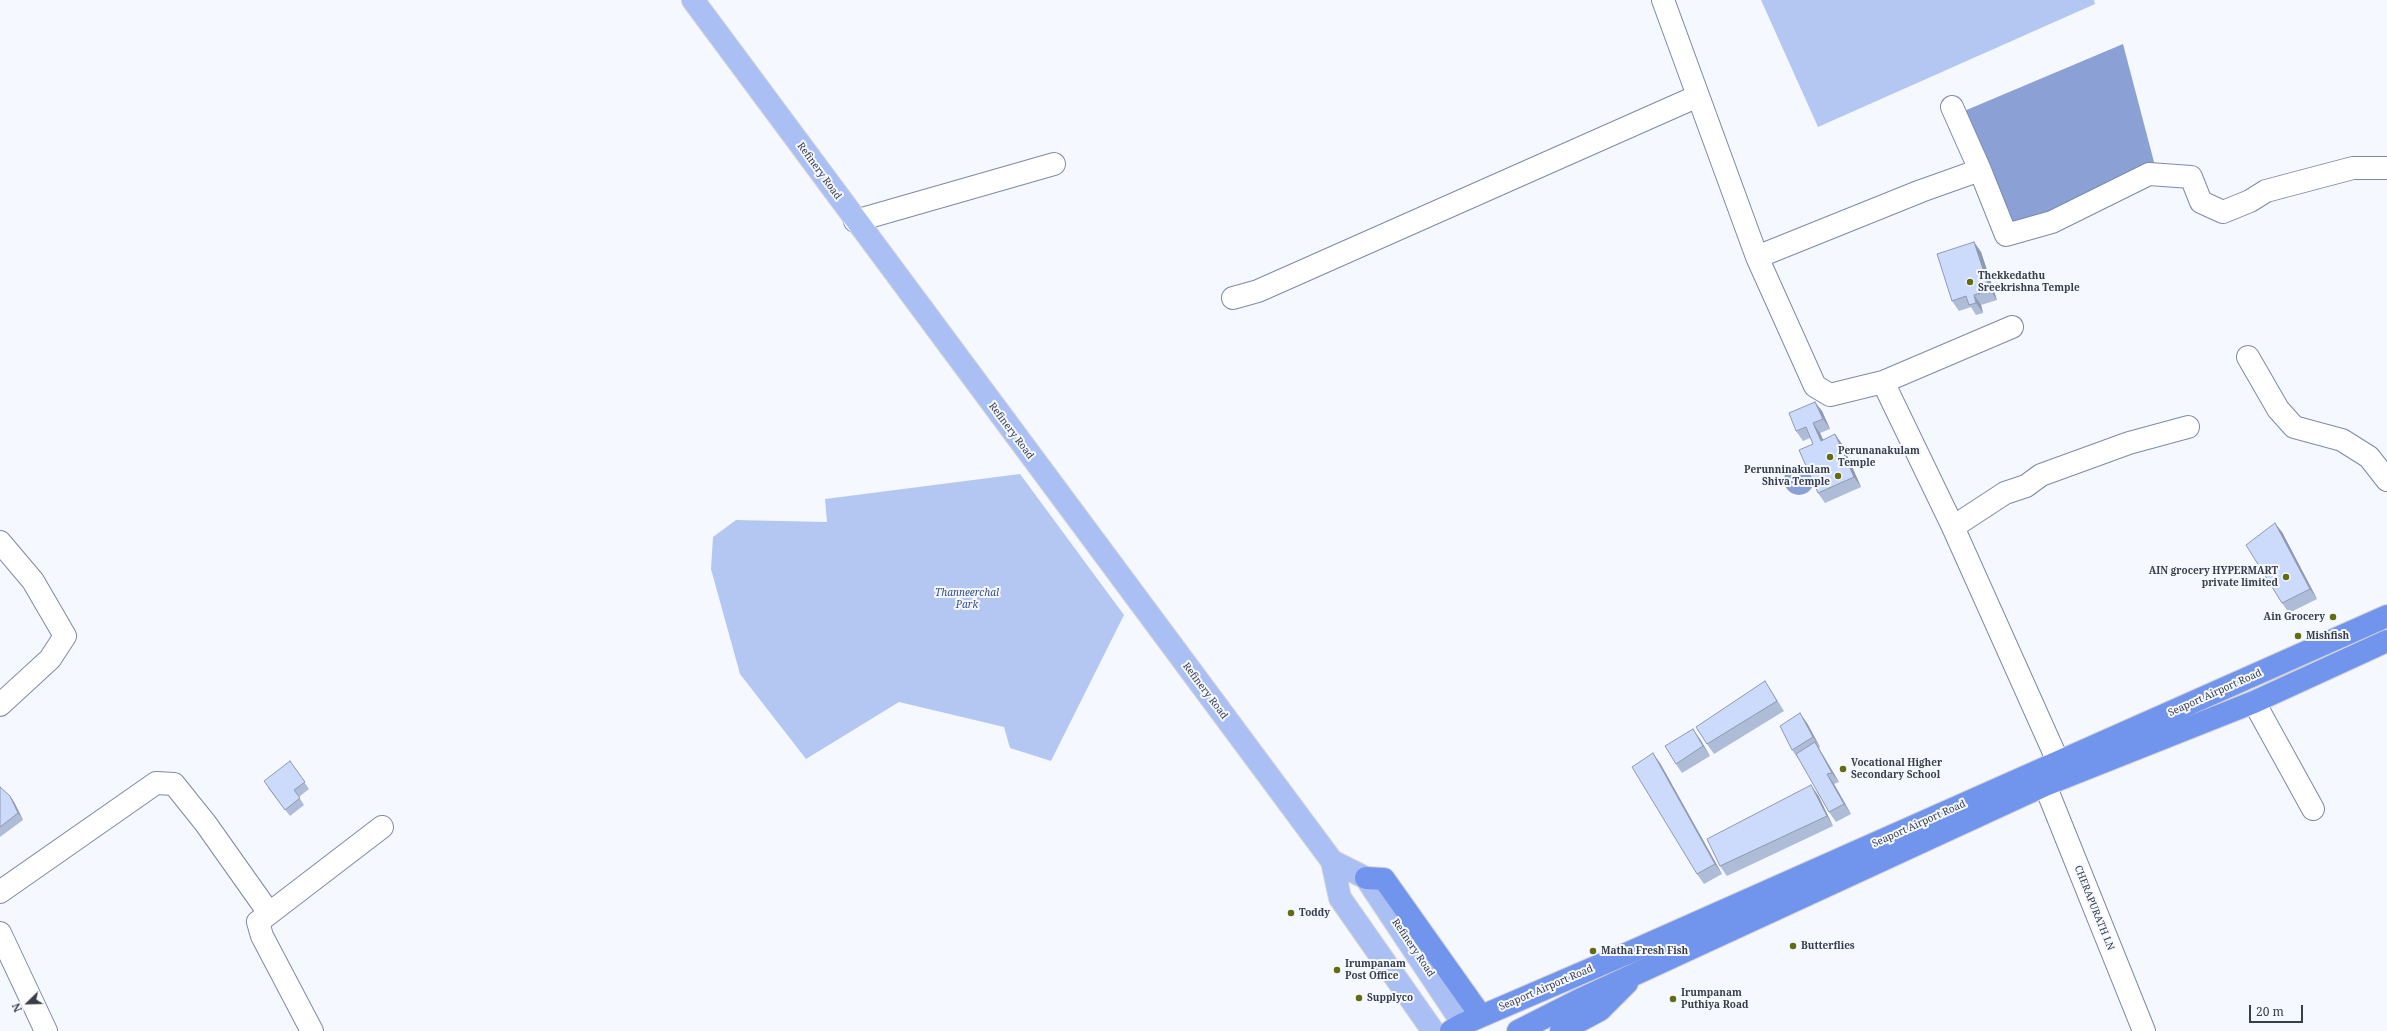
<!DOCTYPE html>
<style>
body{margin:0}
#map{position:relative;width:2387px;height:1031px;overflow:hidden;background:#f5f8fe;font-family:"Noto Serif",serif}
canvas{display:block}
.north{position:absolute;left:8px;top:983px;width:40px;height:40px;-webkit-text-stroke:3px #f5f8fe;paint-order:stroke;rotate:247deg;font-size:11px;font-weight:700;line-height:16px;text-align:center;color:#373d4a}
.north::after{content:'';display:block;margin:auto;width:14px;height:18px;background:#373d4a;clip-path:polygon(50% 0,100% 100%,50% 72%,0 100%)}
.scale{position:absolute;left:2249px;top:1005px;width:54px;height:18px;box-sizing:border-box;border:2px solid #373d4a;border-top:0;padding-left:5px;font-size:12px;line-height:14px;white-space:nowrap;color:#373d4a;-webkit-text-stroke:3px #f5f8fe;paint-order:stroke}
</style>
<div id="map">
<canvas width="2387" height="1031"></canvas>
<div class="north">N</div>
<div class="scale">20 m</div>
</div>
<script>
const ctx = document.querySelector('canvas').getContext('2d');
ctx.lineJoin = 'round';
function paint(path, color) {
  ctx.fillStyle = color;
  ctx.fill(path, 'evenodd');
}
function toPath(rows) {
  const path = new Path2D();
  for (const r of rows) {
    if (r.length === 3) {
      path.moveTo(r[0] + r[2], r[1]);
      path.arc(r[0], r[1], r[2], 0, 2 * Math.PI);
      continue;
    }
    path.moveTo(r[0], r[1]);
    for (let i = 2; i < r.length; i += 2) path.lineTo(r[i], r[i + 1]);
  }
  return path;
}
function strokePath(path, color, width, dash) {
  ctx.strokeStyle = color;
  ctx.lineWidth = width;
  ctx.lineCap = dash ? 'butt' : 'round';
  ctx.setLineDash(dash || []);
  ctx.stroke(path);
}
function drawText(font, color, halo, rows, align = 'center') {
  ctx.font = font + ' "Noto Serif",serif';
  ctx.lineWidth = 4;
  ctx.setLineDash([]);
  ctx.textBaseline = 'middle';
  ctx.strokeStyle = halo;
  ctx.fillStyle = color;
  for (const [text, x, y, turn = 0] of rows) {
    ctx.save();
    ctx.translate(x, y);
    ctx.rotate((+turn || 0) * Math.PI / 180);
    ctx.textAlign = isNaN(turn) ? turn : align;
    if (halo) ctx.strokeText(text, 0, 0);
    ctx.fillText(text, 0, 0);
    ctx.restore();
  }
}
paint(toPath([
 [1761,0,2094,0,2095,4,1818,127],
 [1020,474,1124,615,1051,761,1010,748,1004,727,899,702,806,759,740,674,711,569,713,537,736,520,827,522,825,499]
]), '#b4c7f3');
paint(toPath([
 [2123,44,2159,181,2014,229,1957,114],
 [1799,480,15]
]), '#8ba1d5');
const minor = toPath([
 [1663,0,1757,257,1815,386,1830,395,1883,382,1953,527,2065,777],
 [1952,107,1980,170],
 [855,221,1054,164],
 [1757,257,1921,191,1980,170,2006,235,2052,222,2149,174,2191,177,2201,202,2223,212,2250,201,2266,191,2315,178,2353,168,2387,168],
 [1233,298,1258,291,1698,96],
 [2248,357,2278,409,2294,427,2342,440,2369,457,2387,480],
 [1883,382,2012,327],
 [1953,527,2005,493,2026,486,2041,475,2129,443,2188,427],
 [0,542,33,581,65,636,50,659,0,705],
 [2254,702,2313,809],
 [2045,785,2144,1031],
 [0,892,156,783,174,784,206,824,269,913],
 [0,933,46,1031],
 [312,1031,262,936,258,922,382,827]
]);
const major = toPath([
 [693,0,1332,861,1340,898,1433,1031],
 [1332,861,1366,878,1463,1024]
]);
const highway = toPath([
 [1366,878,1384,879,1481,1016],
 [1451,1031,1463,1024,1628,953,2387,616],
 [1518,1031,1579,1000,2045,785,2254,702,2387,641],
 [1561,1031,1600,1010,1627,983]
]);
strokePath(minor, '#7d8aa7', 24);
strokePath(major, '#d3d4d7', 24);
strokePath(highway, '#d3d4d7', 24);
strokePath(minor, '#fff', 22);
strokePath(major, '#aabff4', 22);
strokePath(highway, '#7194ed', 22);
paint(toPath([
 [1974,242,1981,252,1997,300,1981,305,1983,313,1976,315,1971,307,1959,311,1952,301],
 [1822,411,1830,429,1820,433,1823,440,1842,444,1861,487,1825,503,1818,493,1813,444,1810,438,1803,441,1796,431],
 [2282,532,2317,599,2289,613,2282,603],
 [1765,681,1784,711,1714,754,1707,744],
 [1807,723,1820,747,1819,748,1839,782,1834,784,1851,814,1836,822,1829,812,1800,760,1799,760,1792,750],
 [1700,739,1710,756,1682,773,1676,764],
 [290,761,309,789,299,797,304,805,290,816,268,788],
 [1660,763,1722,874,1704,884,1697,874],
 [0,787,10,796,14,802,23,820,0,837],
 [1818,795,1833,826,1727,876,1720,866]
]), '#afbcd8');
paint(toPath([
 [1974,242,1981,252,1997,300,1990,290],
 [1974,295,1981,305,1983,313,1976,303],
 [1815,402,1822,411,1830,429,1823,419],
 [1813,423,1820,433,1828,450,1821,441],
 [1835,434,1842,444,1861,487,1854,477],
 [2275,523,2282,532,2317,599,2310,589],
 [1800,713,1807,723,1820,747,1813,737],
 [1693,729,1700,739,1710,756,1703,746],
 [1815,742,1839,782,1832,773],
 [1653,753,1660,763,1722,874,1715,864],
 [1827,774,1834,784,1851,814,1844,804],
 [1811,785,1818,795,1833,826,1827,816],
 [10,796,14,802,23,820,18,813]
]), '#8f99b0');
const building = toPath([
 [1974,242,1990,290,1974,295,1976,303,1969,305,1966,296,1952,301,1937,254,1974,242],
 [1815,402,1823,419,1813,423,1821,441,1835,434,1854,477,1818,493,1799,450,1813,444,1806,427,1796,431,1789,413,1815,402],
 [2275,523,2310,589,2282,603,2246,545,2275,523],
 [1765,681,1777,701,1707,744,1696,727,1765,681],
 [1800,713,1813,737,1792,750,1780,726,1800,713],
 [1693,729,1703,746,1676,764,1665,746,1693,729],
 [1815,742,1832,773,1827,774,1844,804,1829,812,1796,754,1815,742],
 [1653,753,1715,864,1697,874,1632,767,1653,753],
 [290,761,305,782,294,790,300,798,285,810,264,781,290,761],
 [1811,785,1827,816,1720,866,1707,839,1811,785],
 [0,787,10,796,18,813,0,827,0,787]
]);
paint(building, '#ccdbfb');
strokePath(building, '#8f99b0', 1);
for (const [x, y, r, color] of [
 [1970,282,4,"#626c14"],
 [1830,457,4,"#626c14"],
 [1838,476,4,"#626c14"],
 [2286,577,4,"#626c14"],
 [2333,617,4,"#626c14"],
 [2298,636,4,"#626c14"],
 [1843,769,4,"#626c14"],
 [1291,913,4,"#626c14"],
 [1793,946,4,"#626c14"],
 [1593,951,4,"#626c14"],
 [1337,970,4,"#626c14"],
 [1359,998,4,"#626c14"],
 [1673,999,4,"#626c14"]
]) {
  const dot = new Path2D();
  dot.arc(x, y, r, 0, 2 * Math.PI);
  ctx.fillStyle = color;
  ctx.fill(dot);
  strokePath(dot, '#f5f8fe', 1.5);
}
drawText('10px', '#373d4a', '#f5f8fe', [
 ["Refinery Road",819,171,54],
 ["Refinery Road",1011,431,53],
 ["Refinery Road",1205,691,53],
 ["Seaport Airport Road",2215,693,-24],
 ["Seaport Airport Road",1919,824,-24],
 ["CHERAPURATH LN",2094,908,68],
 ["Refinery Road",1413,948,56],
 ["Seaport Airport Road",1546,988,-23]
]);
drawText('bold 10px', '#373d4a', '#f5f8fe', [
 ["Thekkedathu",1978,276],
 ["Sreekrishna Temple",1978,288],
 ["Perunanakulam",1838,451],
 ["Temple",1838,463],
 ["Perunninakulam",1830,470,"right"],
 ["Shiva Temple",1830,482,"right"],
 ["AIN grocery HYPERMART",2278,571,"right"],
 ["private limited",2278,583,"right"],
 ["Ain Grocery",2325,617,"right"],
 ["Mishfish",2306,636],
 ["Vocational Higher",1851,763],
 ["Secondary School",1851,775],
 ["Toddy",1299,913],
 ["Butterflies",1801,946],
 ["Matha Fresh Fish",1601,951],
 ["Irumpanam",1345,964],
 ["Post Office",1345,976],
 ["Irumpanam",1681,993],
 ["Puthiya Road",1681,1005],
 ["Supplyco",1367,998]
], 'left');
drawText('italic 10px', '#344c8c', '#f5f8fe', [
 ["Thanneerchal",967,593],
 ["Park",967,605]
]);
</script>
